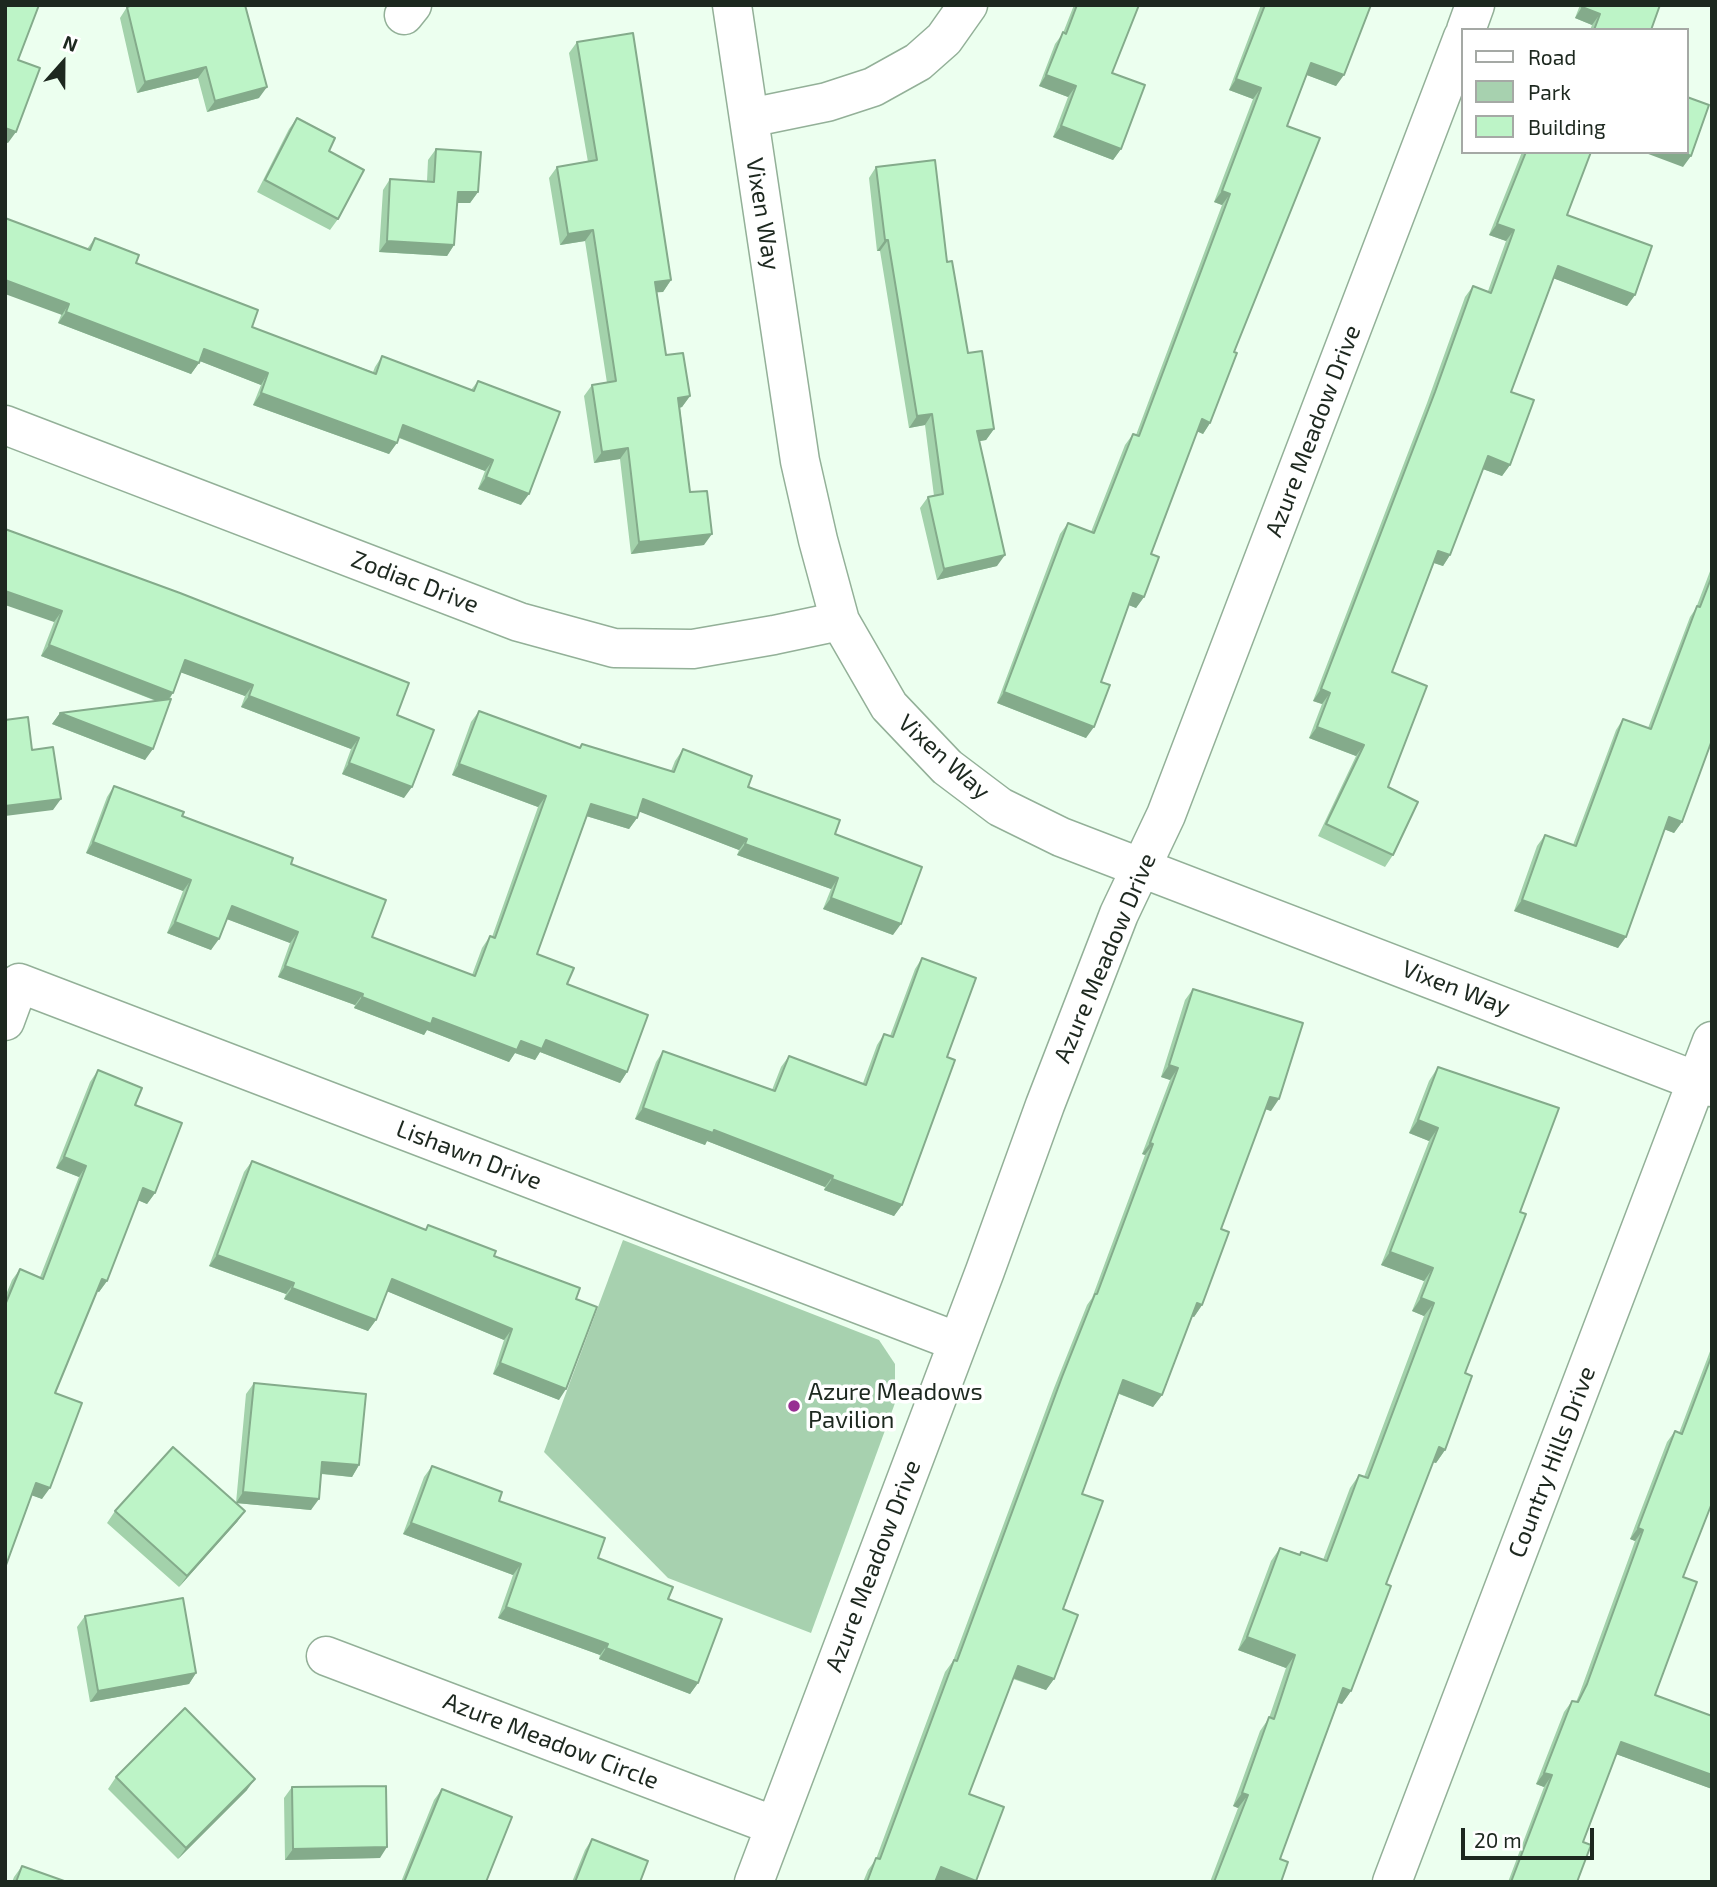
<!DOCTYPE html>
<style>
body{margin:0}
#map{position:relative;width:1717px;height:1887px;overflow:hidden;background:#ecffef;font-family:"Exo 2",sans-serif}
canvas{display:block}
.frame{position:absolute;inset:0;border:7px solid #1d281f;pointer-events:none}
.legend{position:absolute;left:1461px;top:28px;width:228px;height:126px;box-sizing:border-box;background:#fff;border:2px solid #a5a9a5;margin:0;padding:9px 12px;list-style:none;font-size:21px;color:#1d281f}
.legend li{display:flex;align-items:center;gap:14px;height:35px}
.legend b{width:35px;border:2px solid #a5a9a5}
.north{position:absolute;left:28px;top:28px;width:70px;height:70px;-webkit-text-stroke:5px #fff;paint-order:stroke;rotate:21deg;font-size:19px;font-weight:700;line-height:28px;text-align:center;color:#1d281f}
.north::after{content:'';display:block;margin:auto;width:24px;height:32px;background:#1d281f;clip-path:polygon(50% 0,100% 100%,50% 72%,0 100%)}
.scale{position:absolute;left:1461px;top:1828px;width:133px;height:32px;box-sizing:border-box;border:4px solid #1d281f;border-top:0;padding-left:9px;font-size:21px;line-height:24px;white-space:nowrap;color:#1d281f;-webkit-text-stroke:5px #fff;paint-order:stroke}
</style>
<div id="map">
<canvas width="1717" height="1887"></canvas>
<div class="frame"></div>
<ul class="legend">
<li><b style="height:9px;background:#fff"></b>Road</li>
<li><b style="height:19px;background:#a7d1af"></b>Park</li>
<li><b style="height:19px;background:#bdf4c7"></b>Building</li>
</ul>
<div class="north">N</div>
<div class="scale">20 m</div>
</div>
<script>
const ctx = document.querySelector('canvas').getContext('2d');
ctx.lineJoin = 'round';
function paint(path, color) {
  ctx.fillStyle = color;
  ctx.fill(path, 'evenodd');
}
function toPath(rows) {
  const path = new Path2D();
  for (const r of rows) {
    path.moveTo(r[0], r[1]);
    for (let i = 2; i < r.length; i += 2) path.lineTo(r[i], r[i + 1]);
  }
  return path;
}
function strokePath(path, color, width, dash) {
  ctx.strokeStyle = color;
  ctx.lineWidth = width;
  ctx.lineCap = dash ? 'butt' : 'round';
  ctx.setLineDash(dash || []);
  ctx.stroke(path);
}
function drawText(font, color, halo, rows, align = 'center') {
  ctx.font = font + ' "Exo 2",sans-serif';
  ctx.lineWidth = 7;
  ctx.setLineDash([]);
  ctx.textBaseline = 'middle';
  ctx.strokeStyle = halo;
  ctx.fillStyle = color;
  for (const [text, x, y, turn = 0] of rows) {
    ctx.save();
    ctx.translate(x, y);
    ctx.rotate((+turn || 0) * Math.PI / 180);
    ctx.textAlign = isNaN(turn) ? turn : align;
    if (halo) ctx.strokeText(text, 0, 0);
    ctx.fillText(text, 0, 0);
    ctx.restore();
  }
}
paint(toPath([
 [623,1240,879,1340,895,1364,895,1403,811,1633,668,1578,544,1452]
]), '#a7d1af');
const minor = toPath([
 [732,5,800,461,818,540,840,621,889,706,947,767,1000,807,1061,837,1712,1087],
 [404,15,412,5],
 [1466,30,1475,5],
 [749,118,827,102,873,87,918,62,944,39,968,5],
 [5,425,519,622,614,648,693,649,774,635,840,621],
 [5,1021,19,983,958,1342],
 [326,1656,775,1826],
 [754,1882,985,1271,1045,1105,1119,914,1166,815,1463,37],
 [1392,1882,1712,1041]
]);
strokePath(minor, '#93b098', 41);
strokePath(minor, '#fff', 38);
paint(toPath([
 [1074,5,1139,5,1112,73,1121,149,1113,160,1053,137,1068,97,1039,86,1055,44,1063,33],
 [1261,5,1371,5,1336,86,1307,75,1287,126,1234,352,1210,423,1203,434,1197,431,1151,554,1144,597,1136,608,1129,605,1101,682,1086,738,997,703,1060,534,1068,523,1091,532,1125,445,1133,434,1136,435,1222,205,1214,202,1253,99,1229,90],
 [1580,5,1660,5,1651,30,1590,30,1592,25,1575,18],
 [127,7,259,98,207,112,198,78,137,93,120,18],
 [577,42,671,280,663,292,657,292,666,355,690,396,682,407,680,408,690,492,704,545,631,554,620,459,594,463,584,396,592,385,607,383,585,241,560,245,549,178,557,167,588,162,569,53],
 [297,118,329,151,338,219,330,230,257,192,289,129],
 [436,149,478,192,470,203,457,203,454,245,447,256,379,252,383,190,390,179,427,181,428,160],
 [1522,152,1591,152,1567,215,1635,295,1627,306,1553,278,1511,392,1510,465,1502,476,1483,469,1450,555,1443,566,1434,563,1392,672,1388,787,1393,855,1385,867,1318,836,1356,756,1309,738,1322,704,1313,701,1427,403,1465,297,1473,286,1488,291,1506,241,1489,235],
 [876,167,947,262,968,353,994,429,986,440,979,441,997,566,937,580,920,508,928,497,934,496,925,425,909,428,880,251,877,251,869,178],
 [95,238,136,263,252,327,373,372,375,367,382,356,471,390,478,381,521,505,478,489,485,471,399,438,389,454,253,405,261,385,200,361,191,374,58,323,87,249],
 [5,529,397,715,404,798,342,774,351,749,241,707,245,696,181,672,145,760,52,724,60,713,156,701,41,656,54,622],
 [1712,566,1712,740,1682,822,1674,833,1664,829,1618,948,1514,911,1537,846,1545,835,1573,845,1616,730,1623,719,1648,728,1690,617,1696,608],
 [479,711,579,748,582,744,671,771,675,761,683,749,835,834,893,935,823,909,831,889,737,855,739,850,639,811,637,818,629,829,586,816,537,954,567,984,627,1072,620,1083,540,1052,535,1060,515,1053,509,1062,427,1030,424,1035,354,1008,355,1005,278,977,290,943,227,919,211,950,167,933,183,891,86,853,107,797,114,786,291,864,372,937,472,975,482,948,490,936,492,937,538,807,452,775,471,722],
 [922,958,947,1057,902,1205,894,1216,824,1190,825,1187,707,1141,705,1145,635,1119,656,1062,663,1051,772,1090,781,1067,789,1056,863,1083,877,1045,884,1034,890,1036,915,969],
 [1193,989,1271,1111,1265,1109,1221,1229,1202,1305,1194,1317,1192,1316,1162,1395,1153,1407,1119,1394,1082,1494,1063,1609,1054,1679,1046,1690,1013,1679,969,1794,975,1882,940,1882,936,1880,935,1882,863,1882,868,1870,876,1859,945,1672,953,1661,1054,1388,1087,1305,1092,1298,1145,1155,1142,1154,1170,1080,1161,1077,1185,1000],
 [1438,1067,1520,1212,1465,1373,1445,1450,1436,1463,1433,1462,1386,1584,1351,1691,1342,1704,1338,1703,1280,1859,1281,1882,1210,1882,1238,1808,1233,1806,1260,1731,1269,1718,1286,1668,1238,1650,1271,1561,1280,1548,1300,1554,1301,1552,1323,1560,1350,1488,1359,1475,1364,1477,1424,1316,1412,1311,1424,1281,1381,1265,1429,1141,1409,1133,1429,1081],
 [98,1070,135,1105,155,1193,147,1204,138,1200,107,1281,99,1292,97,1291,55,1393,42,1499,32,1495,5,1568,5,1297,12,1280,20,1269,40,1277,79,1177,56,1168,90,1082],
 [252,1161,425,1230,428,1225,494,1256,576,1299,559,1400,493,1374,504,1340,387,1291,376,1320,368,1331,284,1299,286,1294,209,1266,244,1172],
 [1712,1346,1712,1503,1683,1577,1655,1695,1712,1716,1712,1789,1616,1754,1583,1842,1577,1882,1508,1882,1544,1787,1536,1784,1564,1712,1572,1701,1576,1702,1579,1695,1635,1541,1630,1539,1667,1442,1675,1431,1679,1433],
 [254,1383,359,1465,352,1477,321,1474,311,1510,236,1503,245,1511,237,1522,179,1587,107,1523,115,1511,236,1503,246,1394],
 [432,1466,499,1501,668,1599,698,1683,690,1694,599,1659,600,1655,498,1618,513,1575,403,1534,424,1477],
 [85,1616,196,1673,189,1684,90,1702,77,1627],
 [116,1777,247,1790,178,1859,108,1789],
 [292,1787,380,1858,285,1860,284,1798],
 [442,1789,486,1882,401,1882,434,1800],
 [592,1839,640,1882,572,1882,585,1850],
 [22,1866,67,1882,12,1882,14,1877]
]), '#a3d2ab');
paint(toPath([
 [1582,7,1600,14,1592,25,1575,18],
 [1311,63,1344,75,1336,86,1304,74],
 [206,67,198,78,137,93,145,82],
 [1046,75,1076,86,1068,97,1039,86],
 [1236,79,1261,88,1253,99,1229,90],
 [267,87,259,98,207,112,215,101],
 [1061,126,1121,149,1113,160,1053,137],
 [5,128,16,132,8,143,5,142],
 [1643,152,1682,152,1691,156,1683,167],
 [1222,191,1230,194,1222,205,1214,202],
 [458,192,478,192,470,203,450,203],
 [1497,224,1514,230,1506,241,1489,235],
 [593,230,585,241,560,245,568,234],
 [885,240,888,240,880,251,877,251],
 [387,241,454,245,447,256,379,252],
 [1558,266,1635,295,1627,306,1550,277],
 [5,280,69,304,62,315,5,294],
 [671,280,663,292,647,293,655,282],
 [66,312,199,363,191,374,58,323],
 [204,349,268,373,261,385,197,360],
 [261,393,397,443,389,454,322,430,253,405],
 [690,396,682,407,671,409,678,398],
 [932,414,925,425,909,428,917,416],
 [1202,419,1210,423,1203,434,1194,430],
 [403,425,493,460,485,471,395,436],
 [994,429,986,440,969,443,977,431],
 [628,448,620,459,594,463,602,452],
 [1488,456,1510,465,1502,476,1480,468],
 [486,477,529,494,521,505,478,489],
 [712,534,704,545,631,554,639,542],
 [1438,551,1450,555,1443,566,1431,562],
 [1005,555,997,566,937,580,944,569],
 [5,591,62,611,54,622,5,605],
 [1133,593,1144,597,1136,608,1126,604],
 [49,645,173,693,165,704,41,656],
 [185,660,253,685,245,696,177,671],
 [1321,689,1330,693,1322,704,1313,701],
 [1004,692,1094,727,1086,738,997,703],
 [249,696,359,738,351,749,241,707],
 [60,713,153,749,145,760,52,724],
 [1317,727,1364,745,1356,756,1309,738],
 [349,763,412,787,404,798,342,774],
 [459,764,546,796,538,807,452,775],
 [61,799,53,810,5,816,5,806],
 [643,799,747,839,739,850,635,810],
 [591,804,637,818,629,829,583,815],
 [1669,817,1682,822,1674,833,1661,828],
 [93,842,191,880,183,891,86,853],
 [745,844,838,878,831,889,737,855],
 [831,898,901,924,893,935,823,909],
 [1522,900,1626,937,1618,948,1514,911],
 [232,906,298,932,290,943,224,918],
 [175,922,219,939,211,950,167,933],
 [285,966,363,994,355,1005,278,977],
 [362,997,433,1018,521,1041,546,1040,627,1072,620,1083,540,1052,535,1060,515,1053,509,1062,427,1030,424,1035,354,1008],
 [1169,1065,1178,1068,1170,1080,1161,1077],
 [1270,1097,1279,1099,1271,1111,1262,1108],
 [643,1108,714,1130,833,1176,825,1187,707,1141,705,1145,635,1119],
 [1418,1120,1438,1128,1429,1141,1409,1133],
 [1150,1143,1153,1144,1145,1155,1142,1154],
 [64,1157,86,1166,79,1177,56,1168],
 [832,1179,902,1205,894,1216,824,1190],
 [143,1188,155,1193,147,1204,135,1199],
 [1390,1252,1433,1268,1424,1281,1381,1265],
 [217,1255,294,1283,286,1294,209,1266],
 [102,1279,107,1281,99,1292,94,1290],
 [392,1279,512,1329,504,1340,384,1290],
 [292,1288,376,1320,368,1331,284,1299],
 [1421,1298,1434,1303,1424,1316,1412,1311],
 [1197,1303,1202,1305,1194,1317,1189,1315],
 [500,1363,566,1389,559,1400,493,1374],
 [1123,1380,1162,1395,1153,1407,1115,1392],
 [1439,1447,1445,1450,1436,1463,1429,1461],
 [322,1462,359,1465,352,1477,315,1473],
 [36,1483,50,1488,42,1499,28,1494],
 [243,1492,319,1499,311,1510,236,1503],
 [245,1511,237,1522,179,1587,187,1576],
 [411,1523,521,1564,513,1575,403,1534],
 [1638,1528,1643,1530,1635,1541,1630,1539],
 [506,1607,608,1644,600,1655,498,1618],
 [1247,1637,1295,1655,1286,1668,1238,1650],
 [606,1648,698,1683,690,1694,599,1659],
 [1018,1666,1054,1679,1046,1690,1010,1677],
 [196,1673,189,1684,90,1702,98,1691],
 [1343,1688,1351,1691,1342,1704,1334,1701],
 [1621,1742,1712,1775,1712,1789,1613,1753],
 [1544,1773,1552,1775,1544,1787,1536,1784],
 [255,1779,247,1790,178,1859,186,1848],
 [1242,1793,1248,1795,1238,1808,1233,1806],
 [387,1847,380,1858,285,1860,293,1849],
 [941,1867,976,1881,975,1882,940,1882,932,1879]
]), '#84ab8b');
const building = toPath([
 [5,5,39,5,18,60,40,68,16,132,5,128,5,5],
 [133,5,245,5,267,87,215,101,206,67,145,82,127,7,133,5],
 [1077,5,1139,5,1112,73,1145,85,1121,149,1061,126,1076,86,1046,75,1063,32,1066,34,1077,5],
 [1265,5,1371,5,1344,75,1311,63,1287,126,1320,138,1234,352,1237,353,1210,423,1202,419,1151,554,1159,557,1144,597,1133,593,1101,682,1110,685,1094,727,1004,692,1068,523,1094,533,1133,434,1139,436,1230,194,1222,191,1261,88,1236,79,1265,5],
 [1583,5,1660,5,1651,30,1594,30,1600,14,1582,7,1583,5],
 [633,33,671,280,655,282,666,355,683,353,690,396,678,398,690,492,707,491,712,534,639,542,628,448,602,452,592,385,616,381,593,230,568,234,557,167,597,160,577,42,633,33],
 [1687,97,1709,105,1691,156,1682,152,1687,152,1687,97],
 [297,118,335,138,329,151,364,170,338,219,265,180,297,118],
 [436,149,481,152,478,192,458,192,454,245,387,241,390,179,434,182,436,149],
 [1526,152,1591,152,1567,215,1652,246,1635,295,1558,266,1511,392,1534,400,1510,465,1488,456,1450,555,1438,551,1392,672,1427,686,1388,787,1418,802,1393,855,1326,824,1364,745,1317,727,1330,693,1321,689,1435,392,1473,286,1491,293,1514,230,1497,224,1526,152],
 [935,160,947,262,952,261,968,353,982,351,994,429,977,431,1005,555,944,569,928,497,943,494,932,414,917,416,888,240,885,240,876,167,935,160],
 [5,218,90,250,95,238,139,255,136,263,258,310,252,327,376,374,382,356,474,391,478,381,560,412,529,494,486,477,493,460,403,425,397,443,261,393,268,373,204,349,199,363,66,312,69,304,5,280,5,218],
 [5,529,180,593,409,683,397,715,434,730,412,787,349,763,359,738,249,696,253,685,185,660,173,693,49,645,62,611,5,591,5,529],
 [1712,576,1712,740,1682,822,1669,817,1626,937,1522,900,1545,835,1576,846,1623,719,1651,729,1697,606,1700,607,1712,576],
 [171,699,153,749,60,713,171,699],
 [479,711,580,748,582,744,674,772,683,749,752,776,748,787,840,820,835,834,922,867,901,924,831,898,838,878,745,844,747,839,643,799,637,818,591,804,537,954,574,968,567,984,648,1015,627,1072,546,1040,542,1049,521,1041,517,1050,433,1018,431,1024,362,997,363,994,285,966,298,932,232,906,219,939,175,922,191,880,93,842,114,786,184,812,182,816,293,858,291,864,386,900,372,937,475,976,490,936,495,938,546,796,459,764,479,711],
 [28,717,32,750,53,747,61,799,5,806,5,720,28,717],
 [922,958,976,978,947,1057,955,1060,902,1205,832,1179,833,1176,714,1130,713,1133,643,1108,663,1051,775,1091,789,1056,866,1085,884,1034,893,1037,922,958],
 [1193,989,1303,1023,1279,1099,1270,1097,1221,1229,1229,1232,1202,1305,1197,1303,1162,1395,1123,1380,1082,1494,1103,1501,1063,1609,1078,1615,1054,1679,1018,1666,969,1794,1004,1807,976,1881,941,1867,935,1882,867,1882,876,1858,880,1859,954,1660,957,1661,1062,1377,1095,1294,1097,1294,1153,1144,1150,1143,1178,1068,1169,1065,1193,989],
 [1438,1067,1559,1108,1520,1212,1526,1214,1465,1373,1472,1376,1445,1450,1439,1447,1386,1584,1391,1586,1351,1691,1343,1688,1280,1859,1288,1862,1281,1882,1214,1882,1248,1795,1242,1793,1269,1717,1274,1719,1295,1655,1247,1637,1280,1548,1300,1555,1301,1552,1327,1561,1359,1475,1368,1478,1434,1303,1421,1298,1433,1268,1390,1252,1438,1128,1418,1120,1438,1067],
 [98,1070,142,1088,135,1105,182,1123,155,1193,143,1188,107,1281,102,1279,55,1393,82,1403,50,1488,36,1483,5,1568,5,1305,20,1269,43,1279,86,1166,64,1157,98,1070],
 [252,1161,426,1230,428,1225,496,1251,494,1256,580,1288,576,1299,597,1307,566,1389,500,1363,512,1329,392,1279,376,1320,292,1288,294,1283,217,1255,252,1161],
 [1712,1355,1712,1503,1683,1577,1697,1582,1655,1695,1712,1716,1712,1775,1621,1742,1583,1842,1591,1845,1577,1882,1511,1882,1552,1775,1544,1773,1572,1701,1578,1702,1587,1684,1643,1530,1638,1528,1675,1431,1682,1434,1712,1355],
 [254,1383,366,1394,359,1465,322,1462,319,1499,243,1492,254,1383],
 [173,1447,245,1511,187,1576,115,1511,173,1447],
 [432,1466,502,1492,499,1501,605,1538,598,1558,673,1587,668,1599,722,1619,698,1683,606,1648,608,1644,506,1607,521,1564,411,1523,432,1466],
 [183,1598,196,1673,98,1691,85,1616,183,1598],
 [185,1708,255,1779,186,1848,116,1777,185,1708],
 [386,1786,387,1847,293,1849,292,1787,386,1786],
 [442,1789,512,1817,486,1882,404,1882,442,1789],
 [592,1839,648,1861,640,1882,575,1882,592,1839],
 [22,1866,67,1882,16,1882,22,1866]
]);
paint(building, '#bdf4c7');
strokePath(building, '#84ab8b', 2);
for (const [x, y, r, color] of [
 [794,1406,7,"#972f92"]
]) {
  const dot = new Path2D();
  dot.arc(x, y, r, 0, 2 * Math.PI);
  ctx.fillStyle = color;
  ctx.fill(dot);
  strokePath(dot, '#fff', 2.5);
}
drawText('24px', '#1d281f', '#fff', [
 ["Vixen Way",763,214,81],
 ["Azure Meadow Drive",1313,431,-69],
 ["Zodiac Drive",415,582,21],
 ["Vixen Way",944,757,42],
 ["Azure Meadow Drive",1105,958,-67],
 ["Vixen Way",1456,988,21],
 ["Lishawn Drive",469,1155,21],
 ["Country Hills Drive",1552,1462,-69],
 ["Azure Meadow Drive",873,1566,-69],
 ["Azure Meadow Circle",551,1741,21]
]);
drawText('24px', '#1d281f', '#fff', [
 ["Azure Meadows",808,1392],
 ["Pavilion",808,1420]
], 'left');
</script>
